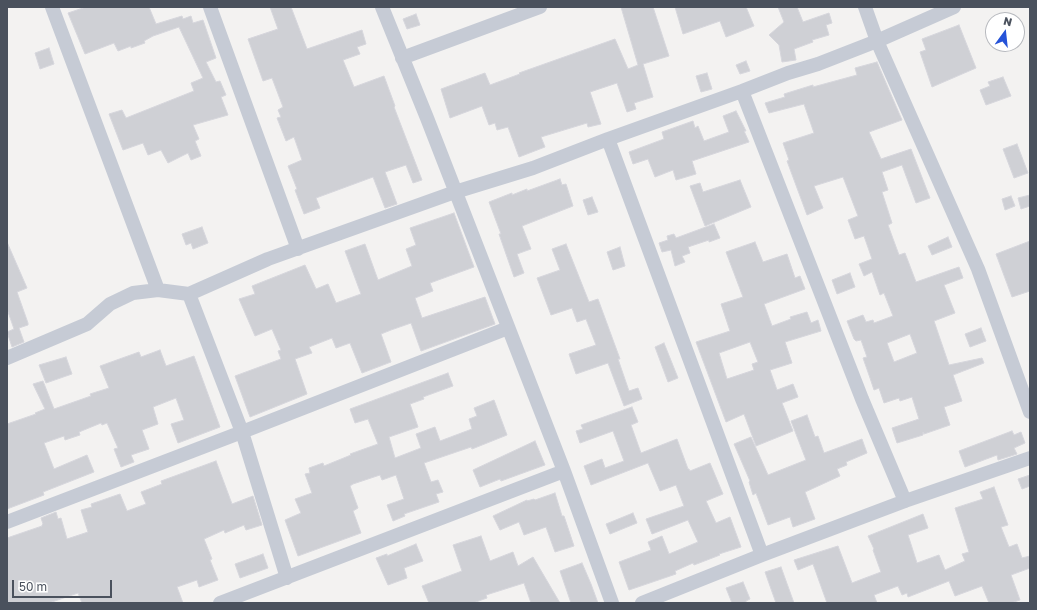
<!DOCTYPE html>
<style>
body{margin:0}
#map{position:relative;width:1037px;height:610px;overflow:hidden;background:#f3f2f1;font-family:"Golos Text",sans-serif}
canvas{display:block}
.frame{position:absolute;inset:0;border:8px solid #4a515d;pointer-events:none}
.north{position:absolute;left:985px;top:12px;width:40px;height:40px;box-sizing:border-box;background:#fff;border:1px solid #b7b9be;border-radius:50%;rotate:15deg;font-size:11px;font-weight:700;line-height:16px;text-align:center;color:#4a515d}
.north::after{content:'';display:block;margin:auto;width:14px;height:18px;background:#2653d8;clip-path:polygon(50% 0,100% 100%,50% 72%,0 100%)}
.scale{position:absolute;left:12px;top:580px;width:100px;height:18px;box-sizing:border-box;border:2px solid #4a515d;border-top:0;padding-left:5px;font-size:12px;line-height:14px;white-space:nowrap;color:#4a515d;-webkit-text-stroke:3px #fff;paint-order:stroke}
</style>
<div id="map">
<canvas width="1037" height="610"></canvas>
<div class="frame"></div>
<div class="north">N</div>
<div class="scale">50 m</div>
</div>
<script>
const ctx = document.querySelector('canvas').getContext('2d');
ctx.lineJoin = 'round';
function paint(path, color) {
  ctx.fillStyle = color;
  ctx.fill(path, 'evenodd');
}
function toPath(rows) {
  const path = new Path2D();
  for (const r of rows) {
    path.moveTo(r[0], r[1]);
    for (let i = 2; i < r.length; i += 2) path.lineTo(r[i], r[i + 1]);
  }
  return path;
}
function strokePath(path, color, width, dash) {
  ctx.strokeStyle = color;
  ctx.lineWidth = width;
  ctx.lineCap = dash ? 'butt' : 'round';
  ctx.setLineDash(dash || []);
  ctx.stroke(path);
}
const building = toPath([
 [86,7,149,7,156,24,182,16,183,19,191,16,193,23,203,20,216,58,206,62,216,82,220,81,226,95,221,97,228,115,193,125,199,139,195,141,201,156,191,160,188,153,168,163,161,150,148,155,143,143,123,150,109,114,122,110,126,118,194,91,191,83,203,78,179,27,153,36,144,41,145,43,131,48,131,46,118,51,114,43,85,54,68,13,86,7],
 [270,7,291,7,307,49,362,30,366,44,357,47,360,54,343,60,354,87,384,76,395,106,394,107,422,180,413,183,406,165,385,172,397,204,385,208,373,177,316,198,320,208,304,214,295,190,297,189,288,166,302,160,294,137,286,141,277,118,281,117,278,110,283,107,272,78,263,81,248,39,278,29,270,7],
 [621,7,653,7,669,56,643,64,653,97,634,103,636,109,627,112,617,83,590,92,601,124,588,127,587,123,541,137,545,147,519,157,508,127,497,130,495,123,489,125,482,106,450,118,441,89,485,73,490,85,520,74,519,73,615,39,628,69,638,65,621,7],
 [675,7,746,7,754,26,726,37,720,21,683,34,675,7],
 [778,7,797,7,803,22,829,13,832,23,826,25,829,35,812,40,813,42,794,49,796,60,782,62,779,45,769,35,784,22,778,7],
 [416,14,420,25,407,29,403,19,416,14],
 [959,25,976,68,932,87,920,52,926,50,922,39,959,25],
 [49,48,54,64,40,69,35,53,49,48],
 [746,61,750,71,740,74,736,65,746,61],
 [877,62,902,120,869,132,881,159,911,149,930,198,916,203,902,165,882,172,888,190,882,192,892,223,888,225,899,255,905,253,916,282,959,267,963,278,944,285,955,313,934,321,949,365,982,358,984,363,953,375,962,401,944,407,950,425,924,434,923,432,923,435,897,443,892,428,919,419,912,397,900,401,899,398,884,403,879,388,874,390,870,378,863,358,867,357,861,340,856,341,854,339,847,321,863,315,866,322,873,320,874,323,893,316,884,293,880,295,872,272,864,276,859,264,872,259,864,236,855,239,848,220,858,216,843,177,814,186,823,208,807,215,787,161,789,160,783,143,814,133,804,104,769,113,765,103,785,97,784,94,813,85,813,87,857,75,855,68,877,62],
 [910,334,917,353,894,362,887,343,910,334],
 [707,73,712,89,701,92,696,76,707,73],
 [1003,77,1011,96,986,105,980,90,990,86,988,82,1003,77],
 [736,111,746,131,744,131,749,142,692,161,696,174,676,180,673,170,655,177,648,159,633,164,629,152,664,139,662,132,693,121,695,128,698,126,704,141,729,132,723,116,736,111],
 [1017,144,1028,173,1014,178,1003,149,1017,144],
 [560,179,562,185,566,184,573,206,522,226,531,249,517,254,524,273,514,277,499,234,501,234,489,202,512,193,512,195,527,189,527,191,560,179],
 [740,180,751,207,705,226,690,186,700,183,703,192,740,180],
 [1030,195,1030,206,1021,209,1018,198,1030,195],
 [1011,196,1015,206,1005,210,1002,199,1011,196],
 [592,197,598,212,588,215,583,200,592,197],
 [454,213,474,267,430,283,433,291,415,298,422,318,485,297,495,324,421,351,411,323,391,330,381,334,391,362,362,373,350,343,336,348,332,338,309,347,312,353,295,359,307,394,250,417,235,376,281,359,278,351,281,350,272,329,255,336,239,299,255,294,252,286,305,265,316,289,328,284,336,303,361,294,345,251,365,244,378,280,412,266,406,249,416,245,410,228,454,213],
 [714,224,720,238,709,242,709,240,688,247,690,253,682,256,685,262,675,266,671,250,662,252,659,243,668,240,667,236,674,234,676,238,714,224],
 [202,227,208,243,193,249,191,243,186,245,182,234,202,227],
 [948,237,952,247,932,255,928,246,948,237],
 [1030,241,1030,291,1012,297,996,254,1030,241],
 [7,242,27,288,17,292,28,323,28,325,19,328,24,342,12,347,7,332,14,329,7,309,7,242],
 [755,242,763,262,787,254,795,278,800,276,805,289,764,304,772,326,791,319,790,317,807,312,811,323,818,320,821,331,785,342,792,363,770,370,777,390,793,384,798,397,782,403,793,431,756,446,744,414,726,422,696,342,730,331,721,304,743,297,726,252,755,242],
 [750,342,758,362,752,364,754,370,727,379,719,353,750,342],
 [566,244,589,302,598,299,620,359,618,359,629,391,638,388,642,399,624,406,608,363,576,374,569,354,596,345,586,319,577,322,572,308,551,315,537,278,560,270,552,249,566,244],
 [620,247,625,266,613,270,607,252,620,247],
 [850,273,855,287,837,294,832,280,850,273],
 [981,328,986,341,970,347,965,334,981,328],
 [664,343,678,378,668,382,655,347,664,343],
 [160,350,166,366,194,356,220,427,178,443,171,424,184,420,176,398,153,407,158,424,142,430,149,449,131,455,134,462,121,467,114,449,118,448,107,423,102,425,101,423,79,432,80,435,65,440,64,436,44,443,54,469,87,455,94,472,43,492,44,495,7,509,7,424,36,414,35,413,45,409,33,384,43,381,54,409,91,396,90,394,109,388,100,366,139,352,141,357,160,350],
 [66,357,72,374,46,383,39,365,66,357],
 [448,373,453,386,423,397,424,399,410,404,418,427,389,437,395,458,421,448,416,434,435,427,440,441,472,429,469,419,477,416,474,408,494,400,507,435,472,449,471,447,424,463,431,482,438,480,443,492,436,494,439,502,404,514,405,516,393,521,387,505,404,499,396,475,382,480,380,475,353,484,350,486,358,508,353,511,361,533,298,556,285,520,301,513,295,499,312,493,305,474,310,473,309,468,323,463,324,466,351,455,350,454,378,444,368,419,355,423,350,409,448,373],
 [632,407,638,422,631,425,641,453,677,439,688,469,689,469,690,471,710,463,723,494,706,501,716,523,730,517,741,547,719,554,720,555,694,565,693,563,675,571,676,574,629,590,619,562,651,550,648,542,662,536,669,554,698,542,688,520,652,534,646,519,684,506,676,485,660,491,648,463,591,485,584,466,602,459,605,468,624,461,613,431,580,443,576,431,583,429,581,425,632,407],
 [807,415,815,437,818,436,824,453,862,439,867,453,846,462,847,465,837,469,840,476,805,492,815,519,793,527,790,517,768,525,756,493,753,495,749,482,750,481,734,444,751,437,768,475,806,460,791,421,807,415],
 [1012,431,1014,435,1021,432,1025,443,1014,448,1017,454,998,460,997,455,965,467,959,451,1012,431],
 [535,441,545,465,501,481,500,479,480,487,473,470,535,441],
 [216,461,232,504,253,496,262,525,246,530,244,525,225,533,224,530,204,539,212,559,210,560,218,580,199,587,197,580,177,587,183,603,82,603,78,593,49,603,7,603,7,538,42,526,42,525,43,524,41,518,56,512,58,519,61,518,67,539,88,532,81,510,92,507,91,504,120,494,127,511,146,504,141,492,162,484,161,481,216,461],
 [1030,475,1030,486,1022,489,1018,479,1030,475],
 [994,487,1008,525,1001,527,1009,547,1017,544,1022,558,1030,556,1030,568,1011,575,1020,600,1011,603,989,603,982,586,955,596,949,581,908,597,907,593,902,595,898,586,874,595,877,603,827,603,813,564,798,570,794,560,838,546,852,583,881,572,873,550,874,549,868,536,923,514,928,528,908,535,917,563,939,555,945,570,965,561,962,554,969,552,955,508,983,499,980,492,994,487],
 [555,493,562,516,564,516,574,546,555,552,546,527,524,535,519,522,500,530,493,516,527,500,527,501,534,499,535,500,555,493],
 [633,513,637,523,610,534,606,524,633,513],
 [481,536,490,561,513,552,518,566,533,557,560,603,531,603,524,583,486,595,487,598,473,603,429,603,422,586,462,571,453,545,481,536],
 [416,544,423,561,404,568,407,578,388,585,376,558,387,554,387,556,416,544],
 [263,554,268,568,240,578,235,564,263,554],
 [582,563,591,584,598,603,571,603,560,571,582,563],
 [781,567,794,603,776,603,765,572,781,567],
 [743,582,750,599,746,601,746,603,732,603,726,588,743,582]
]);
paint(building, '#cfd0d5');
strokePath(building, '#d6d6dc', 1);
strokePath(toPath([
 [52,7,158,290],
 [210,7,298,249],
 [382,7,427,118,564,471,612,603],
 [865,7,877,41,978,269,1030,412],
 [402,58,540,7],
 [742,91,862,399,905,501],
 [608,139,762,555],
 [189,294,242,432,287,578],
 [7,358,87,324,110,304,133,293,158,290,189,294,268,259,455,192,533,168,608,139,742,91,788,73,818,64,877,41,954,7],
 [7,522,242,432,508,328],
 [220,603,564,471],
 [642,603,762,555,905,501,1030,458]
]), '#c6cbd5', 14);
</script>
